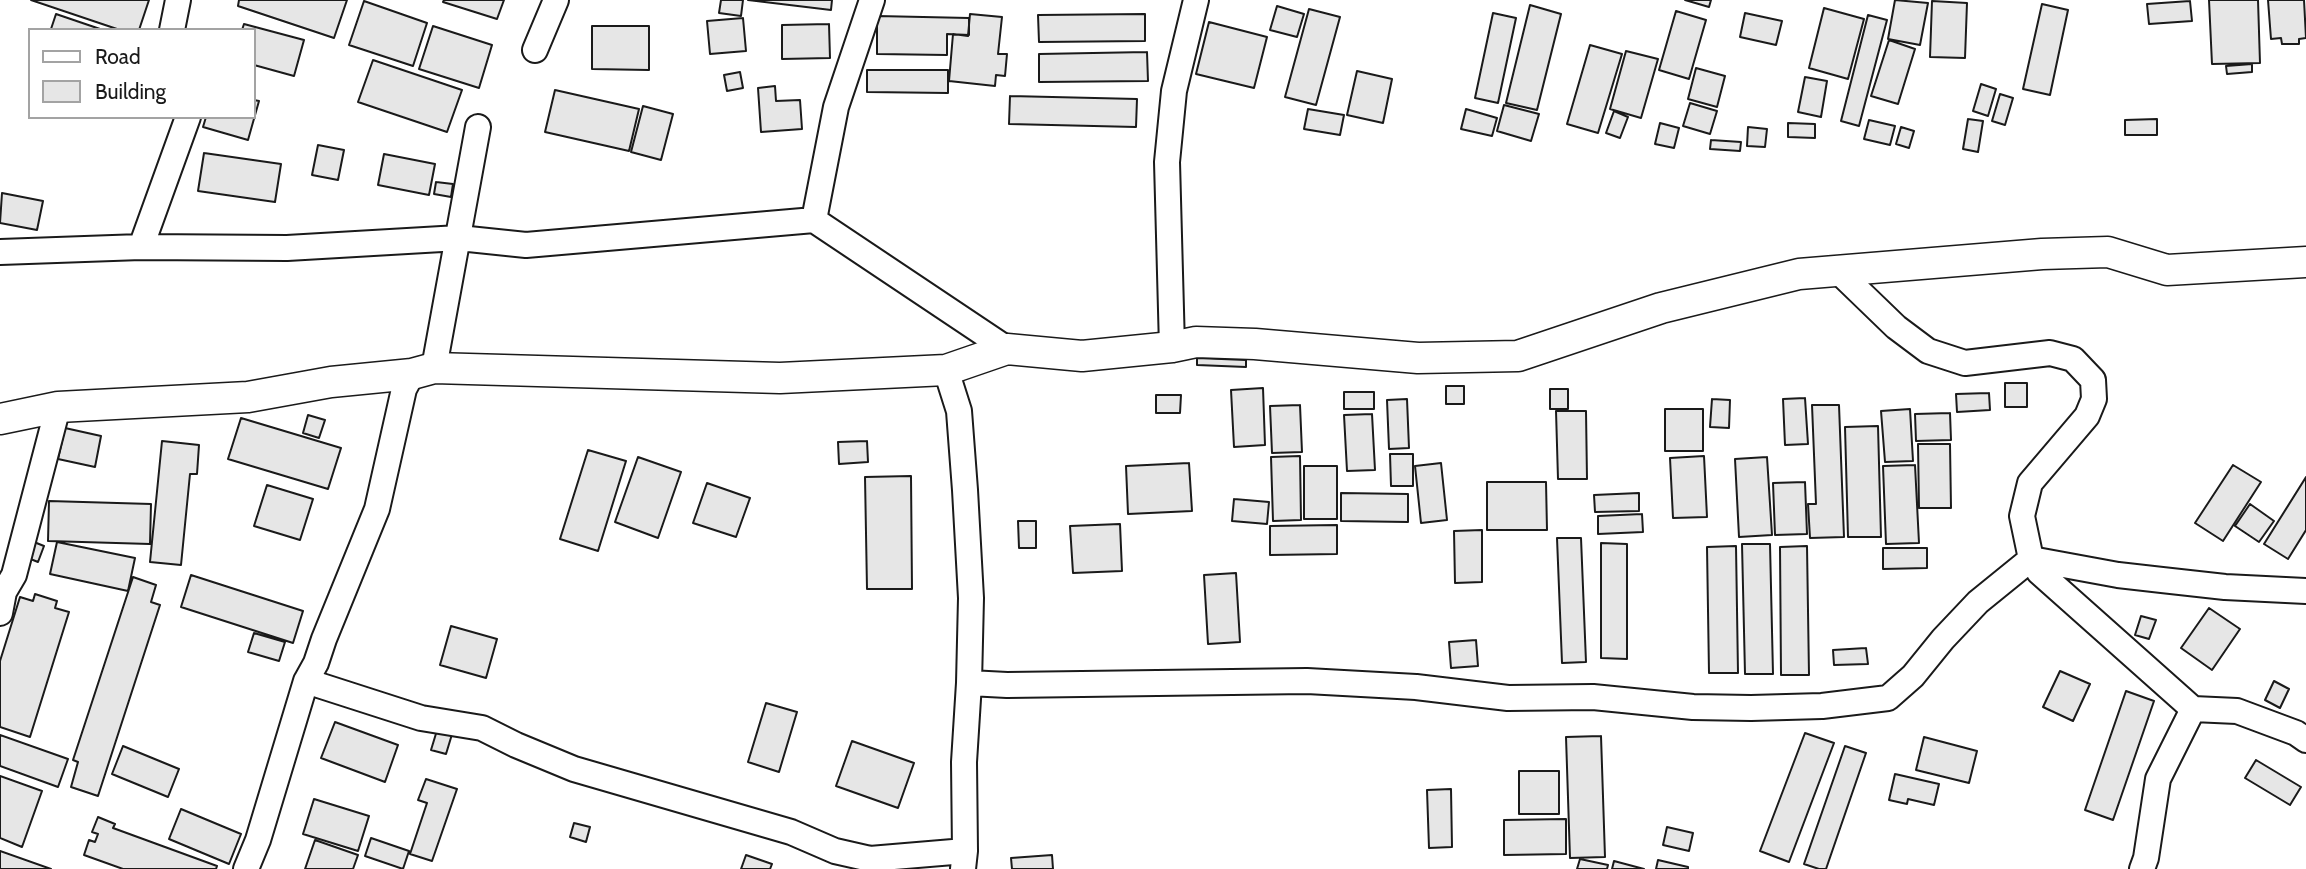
<!DOCTYPE html>
<style>
body{margin:0}
#map{position:relative;width:2306px;height:869px;overflow:hidden;background:#fff;font-family:Cabin,sans-serif}
canvas{display:block}
.legend{position:absolute;left:28px;top:28px;width:228px;height:91px;box-sizing:border-box;background:#fff;border:2px solid #a3a3a3;margin:0;padding:9px 12px;list-style:none;font-size:21px;color:#1a1a1a}
.legend li{display:flex;align-items:center;gap:14px;height:35px}
.legend b{width:35px;border:2px solid #a3a3a3}
</style>
<div id="map">
<canvas width="2306" height="869"></canvas>
<ul class="legend">
<li><b style="height:9px;background:#fff"></b>Road</li>
<li><b style="height:19px;background:#e6e6e6"></b>Building</li>
</ul>
</div>
<script>
const ctx = document.querySelector('canvas').getContext('2d');
ctx.lineJoin = 'round';
function paint(path, color) {
  ctx.fillStyle = color;
  ctx.fill(path, 'evenodd');
}
function toPath(rows) {
  const path = new Path2D();
  for (const r of rows) {
    path.moveTo(r[0], r[1]);
    for (let i = 2; i < r.length; i += 2) path.lineTo(r[i], r[i + 1]);
  }
  return path;
}
function strokePath(path, color, width, dash) {
  ctx.strokeStyle = color;
  ctx.lineWidth = width;
  ctx.lineCap = dash ? 'butt' : 'round';
  ctx.setLineDash(dash || []);
  ctx.stroke(path);
}
const building = toPath([
 [31,0,149,0,139,30,120,30,31,0],
 [239,0,347,0,334,38,238,6,239,0],
 [444,0,504,0,497,19,443,2,444,0],
 [721,0,743,0,741,16,719,13,721,0],
 [748,0,832,0,831,10,748,0],
 [1685,0,1711,0,1709,7,1685,0],
 [1895,0,1928,3,1920,45,1888,39,1895,0],
 [2209,0,2258,0,2260,63,2212,64,2209,0],
 [2268,0,2304,0,2306,38,2299,39,2299,44,2282,44,2281,38,2271,39,2268,0],
 [364,1,427,23,413,66,349,45,364,1],
 [1932,1,1967,3,1965,58,1930,57,1932,1],
 [2190,1,2192,21,2149,24,2147,4,2190,1],
 [2042,4,2068,10,2050,95,2023,89,2042,4],
 [1530,5,1561,14,1537,110,1506,103,1530,5],
 [1277,6,1304,14,1297,37,1270,30,1277,6],
 [1824,8,1864,19,1848,79,1809,68,1824,8],
 [1309,9,1340,17,1316,105,1285,97,1309,9],
 [1676,11,1706,20,1689,79,1659,70,1676,11],
 [1493,13,1516,18,1498,103,1475,98,1493,13],
 [1745,13,1782,21,1776,45,1740,37,1745,13],
 [56,14,103,30,54,30,51,29,56,14],
 [970,14,1002,17,998,54,1007,54,1005,76,996,75,995,86,949,81,953,34,968,36,970,14],
 [1145,14,1145,41,1039,42,1038,15,1145,14],
 [1868,15,1887,20,1859,126,1841,121,1868,15],
 [877,16,969,18,969,35,947,34,947,55,877,54,877,16],
 [743,18,746,51,710,54,707,21,743,18],
 [1209,22,1267,37,1254,88,1196,74,1209,22],
 [244,24,304,40,294,76,254,65,254,30,242,30,244,24],
 [829,24,830,58,782,59,782,25,829,24],
 [433,26,492,45,479,88,419,69,433,26],
 [592,26,649,26,649,70,592,69,592,26],
 [1889,40,1915,49,1898,104,1871,96,1889,40],
 [1590,45,1622,54,1598,133,1567,124,1590,45],
 [1626,51,1658,59,1641,118,1610,109,1626,51],
 [1147,52,1148,81,1039,82,1039,54,1147,52],
 [373,60,462,90,447,132,358,102,373,60],
 [2252,64,2252,72,2227,74,2226,66,2252,64],
 [1696,68,1725,76,1717,107,1688,99,1696,68],
 [867,70,948,70,948,93,867,92,867,70],
 [1357,71,1392,79,1383,123,1347,115,1357,71],
 [740,72,743,88,727,91,724,75,740,72],
 [1805,77,1827,81,1821,117,1798,112,1805,77],
 [1981,84,1996,89,1988,116,1973,111,1981,84],
 [775,86,776,101,800,100,802,129,761,132,758,88,775,86],
 [555,90,639,109,629,151,545,132,555,90],
 [2000,94,2013,98,2005,125,1992,121,2000,94],
 [1010,96,1137,99,1136,127,1009,124,1010,96],
 [254,100,259,101,248,140,203,127,206,117,254,117,254,100],
 [1690,103,1717,111,1710,134,1683,126,1690,103],
 [1504,105,1539,114,1531,141,1497,131,1504,105],
 [643,106,673,114,661,160,631,152,643,106],
 [1308,109,1344,115,1340,135,1304,129,1308,109],
 [1466,109,1497,118,1492,136,1461,129,1466,109],
 [1614,111,1628,117,1620,138,1606,133,1614,111],
 [1968,119,1983,121,1978,152,1963,149,1968,119],
 [2157,119,2157,135,2125,135,2125,120,2157,119],
 [1869,120,1895,126,1890,145,1864,139,1869,120],
 [1660,123,1679,128,1674,148,1655,144,1660,123],
 [1788,123,1815,124,1815,138,1788,137,1788,123],
 [1748,127,1767,129,1765,147,1747,146,1748,127],
 [1901,127,1914,131,1909,148,1896,144,1901,127],
 [1711,140,1741,142,1740,151,1710,149,1711,140],
 [318,145,344,150,338,180,312,175,318,145],
 [204,153,281,164,275,202,198,191,204,153],
 [384,154,435,164,429,195,378,185,384,154],
 [436,182,453,184,451,197,434,194,436,182],
 [2,193,43,201,37,230,0,223,2,193],
 [1197,358,1246,360,1246,367,1197,365,1197,358],
 [2005,383,2027,383,2027,407,2005,407,2005,383],
 [1446,386,1464,386,1464,404,1446,404,1446,386],
 [1263,388,1265,445,1234,447,1231,390,1263,388],
 [1550,389,1568,389,1568,409,1550,409,1550,389],
 [1344,392,1374,392,1374,409,1344,409,1344,392],
 [1989,393,1990,410,1957,412,1956,394,1989,393],
 [1156,395,1181,395,1180,413,1156,413,1156,395],
 [1805,398,1808,444,1785,445,1783,399,1805,398],
 [1407,399,1409,448,1389,449,1387,400,1407,399],
 [1712,399,1730,400,1729,428,1710,427,1712,399],
 [1300,405,1302,452,1272,453,1270,406,1300,405],
 [1812,405,1839,405,1844,537,1810,538,1808,504,1816,504,1812,405],
 [1665,409,1703,409,1703,451,1665,451,1665,409],
 [1910,409,1913,461,1885,462,1881,411,1910,409],
 [1556,411,1586,411,1587,479,1558,479,1556,411],
 [1950,413,1951,440,1916,441,1915,414,1950,413],
 [1372,414,1375,470,1347,471,1344,415,1372,414],
 [308,415,325,420,319,438,303,433,308,415],
 [241,418,341,448,328,489,228,459,241,418],
 [1878,426,1881,537,1848,537,1845,427,1878,426],
 [65,428,101,436,95,467,58,459,65,428],
 [162,441,199,445,197,474,190,474,181,565,150,562,162,441],
 [867,441,868,462,839,464,838,442,867,441],
 [1918,444,1950,444,1951,508,1919,508,1918,444],
 [588,450,626,461,598,551,560,539,588,450],
 [1390,454,1413,454,1413,486,1391,486,1390,454],
 [1300,456,1301,520,1273,521,1271,457,1300,456],
 [1704,456,1707,517,1673,518,1670,458,1704,456],
 [638,457,681,472,658,538,615,522,638,457],
 [1767,457,1772,535,1739,537,1735,459,1767,457],
 [1189,463,1192,511,1128,514,1126,466,1189,463],
 [1441,463,1447,520,1421,523,1415,466,1441,463],
 [1915,465,1919,543,1886,544,1883,466,1915,465],
 [2233,465,2261,482,2223,541,2195,523,2233,465],
 [1304,466,1337,466,1337,519,1304,519,1304,466],
 [911,476,912,589,867,589,865,477,911,476],
 [2306,477,2306,530,2288,559,2264,544,2306,477],
 [1487,482,1546,482,1547,530,1487,530,1487,482],
 [1805,482,1807,534,1775,535,1773,483,1805,482],
 [707,483,750,498,736,537,693,523,707,483],
 [267,485,313,499,300,540,254,526,267,485],
 [1341,493,1408,494,1408,522,1341,521,1341,493],
 [1639,493,1639,511,1595,512,1594,495,1639,493],
 [1234,499,1269,502,1267,524,1232,521,1234,499],
 [49,501,151,504,150,544,48,541,49,501],
 [2250,504,2274,521,2259,542,2235,526,2250,504],
 [1642,514,1643,532,1598,534,1598,516,1642,514],
 [1018,521,1036,521,1036,548,1019,548,1018,521],
 [1120,524,1122,571,1073,573,1070,526,1120,524],
 [1337,525,1337,554,1270,555,1270,526,1337,525],
 [1482,530,1482,582,1455,583,1454,531,1482,530],
 [1557,538,1581,538,1586,662,1562,663,1557,538],
 [29,540,44,546,38,562,23,556,29,540],
 [57,542,135,558,128,591,50,574,57,542],
 [1601,543,1627,544,1627,659,1601,658,1601,543],
 [1742,544,1770,544,1773,674,1745,674,1742,544],
 [1736,546,1738,673,1709,673,1707,547,1736,546],
 [1807,546,1809,675,1781,675,1780,547,1807,546],
 [1883,548,1927,548,1927,568,1883,569,1883,548],
 [1236,573,1240,642,1208,644,1204,575,1236,573],
 [191,575,303,611,293,643,181,607,191,575],
 [133,577,156,585,151,602,160,605,98,796,71,787,78,762,73,760,133,577],
 [35,594,57,601,55,608,69,612,30,737,0,727,0,661,20,597,33,601,35,594],
 [2209,608,2240,629,2212,670,2181,648,2209,608],
 [2141,616,2156,620,2149,639,2135,635,2141,616],
 [451,626,497,639,486,678,440,665,451,626],
 [254,633,285,642,279,661,248,652,254,633],
 [1476,640,1478,666,1451,668,1449,642,1476,640],
 [1866,648,1868,664,1834,665,1833,650,1866,648],
 [2060,671,2090,684,2073,721,2043,707,2060,671],
 [2274,681,2289,689,2280,708,2265,700,2274,681],
 [2126,691,2154,701,2113,820,2085,810,2126,691],
 [766,703,797,712,779,772,748,762,766,703],
 [335,722,398,745,385,782,321,758,335,722],
 [438,727,453,731,446,754,431,750,438,727],
 [1805,733,1834,743,1789,862,1760,851,1805,733],
 [0,735,68,759,58,787,0,766,0,735],
 [1601,736,1605,857,1570,858,1566,737,1601,736],
 [1924,737,1977,751,1969,783,1916,770,1924,737],
 [852,741,914,763,898,808,836,786,852,741],
 [123,746,179,769,168,797,112,774,123,746],
 [1845,746,1866,753,1826,869,1819,869,1804,864,1845,746],
 [2256,760,2301,787,2290,805,2245,778,2256,760],
 [1519,771,1559,771,1559,814,1519,814,1519,771],
 [1895,774,1939,784,1934,805,1908,799,1907,804,1889,800,1895,774],
 [0,776,42,791,22,847,0,838,0,776],
 [426,779,457,789,432,861,410,854,427,803,418,800,426,779],
 [1451,789,1452,847,1429,848,1427,790,1451,789],
 [314,799,369,816,358,851,303,834,314,799],
 [181,809,241,834,229,864,169,839,181,809],
 [98,817,115,824,113,828,217,866,216,869,123,869,84,855,89,840,95,842,98,834,92,832,98,817],
 [1566,819,1566,854,1504,855,1504,820,1566,819],
 [574,823,590,827,586,842,570,837,574,823],
 [1667,827,1693,833,1689,851,1663,845,1667,827],
 [371,838,409,851,403,869,365,856,371,838],
 [315,840,358,855,353,869,305,869,315,840],
 [0,851,51,869,0,869,0,851],
 [746,855,772,864,770,869,741,869,746,855],
 [1052,855,1053,869,1012,869,1011,858,1052,855],
 [1580,859,1608,865,1607,869,1577,869,1580,859],
 [1658,860,1688,867,1688,869,1656,869,1658,860],
 [1614,861,1644,869,1612,869,1614,861]
]);
paint(building, '#e6e6e6');
strokePath(building, '#1a1a1a', 2);
const minor = toPath([
 [872,0,836,107,814,220,1007,349],
 [172,30,178,0],
 [535,50,556,0],
 [141,247,287,248,459,238,526,245,814,220],
 [0,252,141,247,188,117],
 [1837,270,1896,327,1928,351,1965,363,2050,353,2073,359,2093,380,2094,399,2087,416,2030,483,2022,516,2031,559,2039,572,2193,709,2237,711,2296,733,2306,740],
 [1172,347,1167,162,1174,91,1196,0],
 [434,368,478,127],
 [946,370,959,411,965,490,971,598,969,683,1007,685,1307,681,1416,687,1508,698,1593,697,1693,707,1751,708,1822,706,1888,698,1913,676,1943,639,1978,602,2031,559,2118,575,2162,580,2225,587,2306,591],
 [0,613,4,592,14,575,58,407],
 [306,681,421,718,482,728,516,745,574,769,791,832,835,851,870,859,965,851],
 [246,869,258,840,306,681,316,663,324,639,377,509,404,389,412,374],
 [963,869,965,851,964,762,969,683],
 [2142,869,2146,858,2158,779,2193,709]
]);
const tertiary = toPath([
 [0,419,58,407,248,397,331,382,412,374,434,368,780,378,946,370,1007,349,1082,356,1172,347,1196,342,1255,344,1418,358,1518,356,1661,308,1799,274,2042,254,2108,252,2167,270,2306,262]
]);
strokePath(minor, '#1a1a1a', 28);
strokePath(tertiary, '#1a1a1a', 33);
strokePath(minor, '#fff', 24);
strokePath(tertiary, '#fff', 30);
</script>
